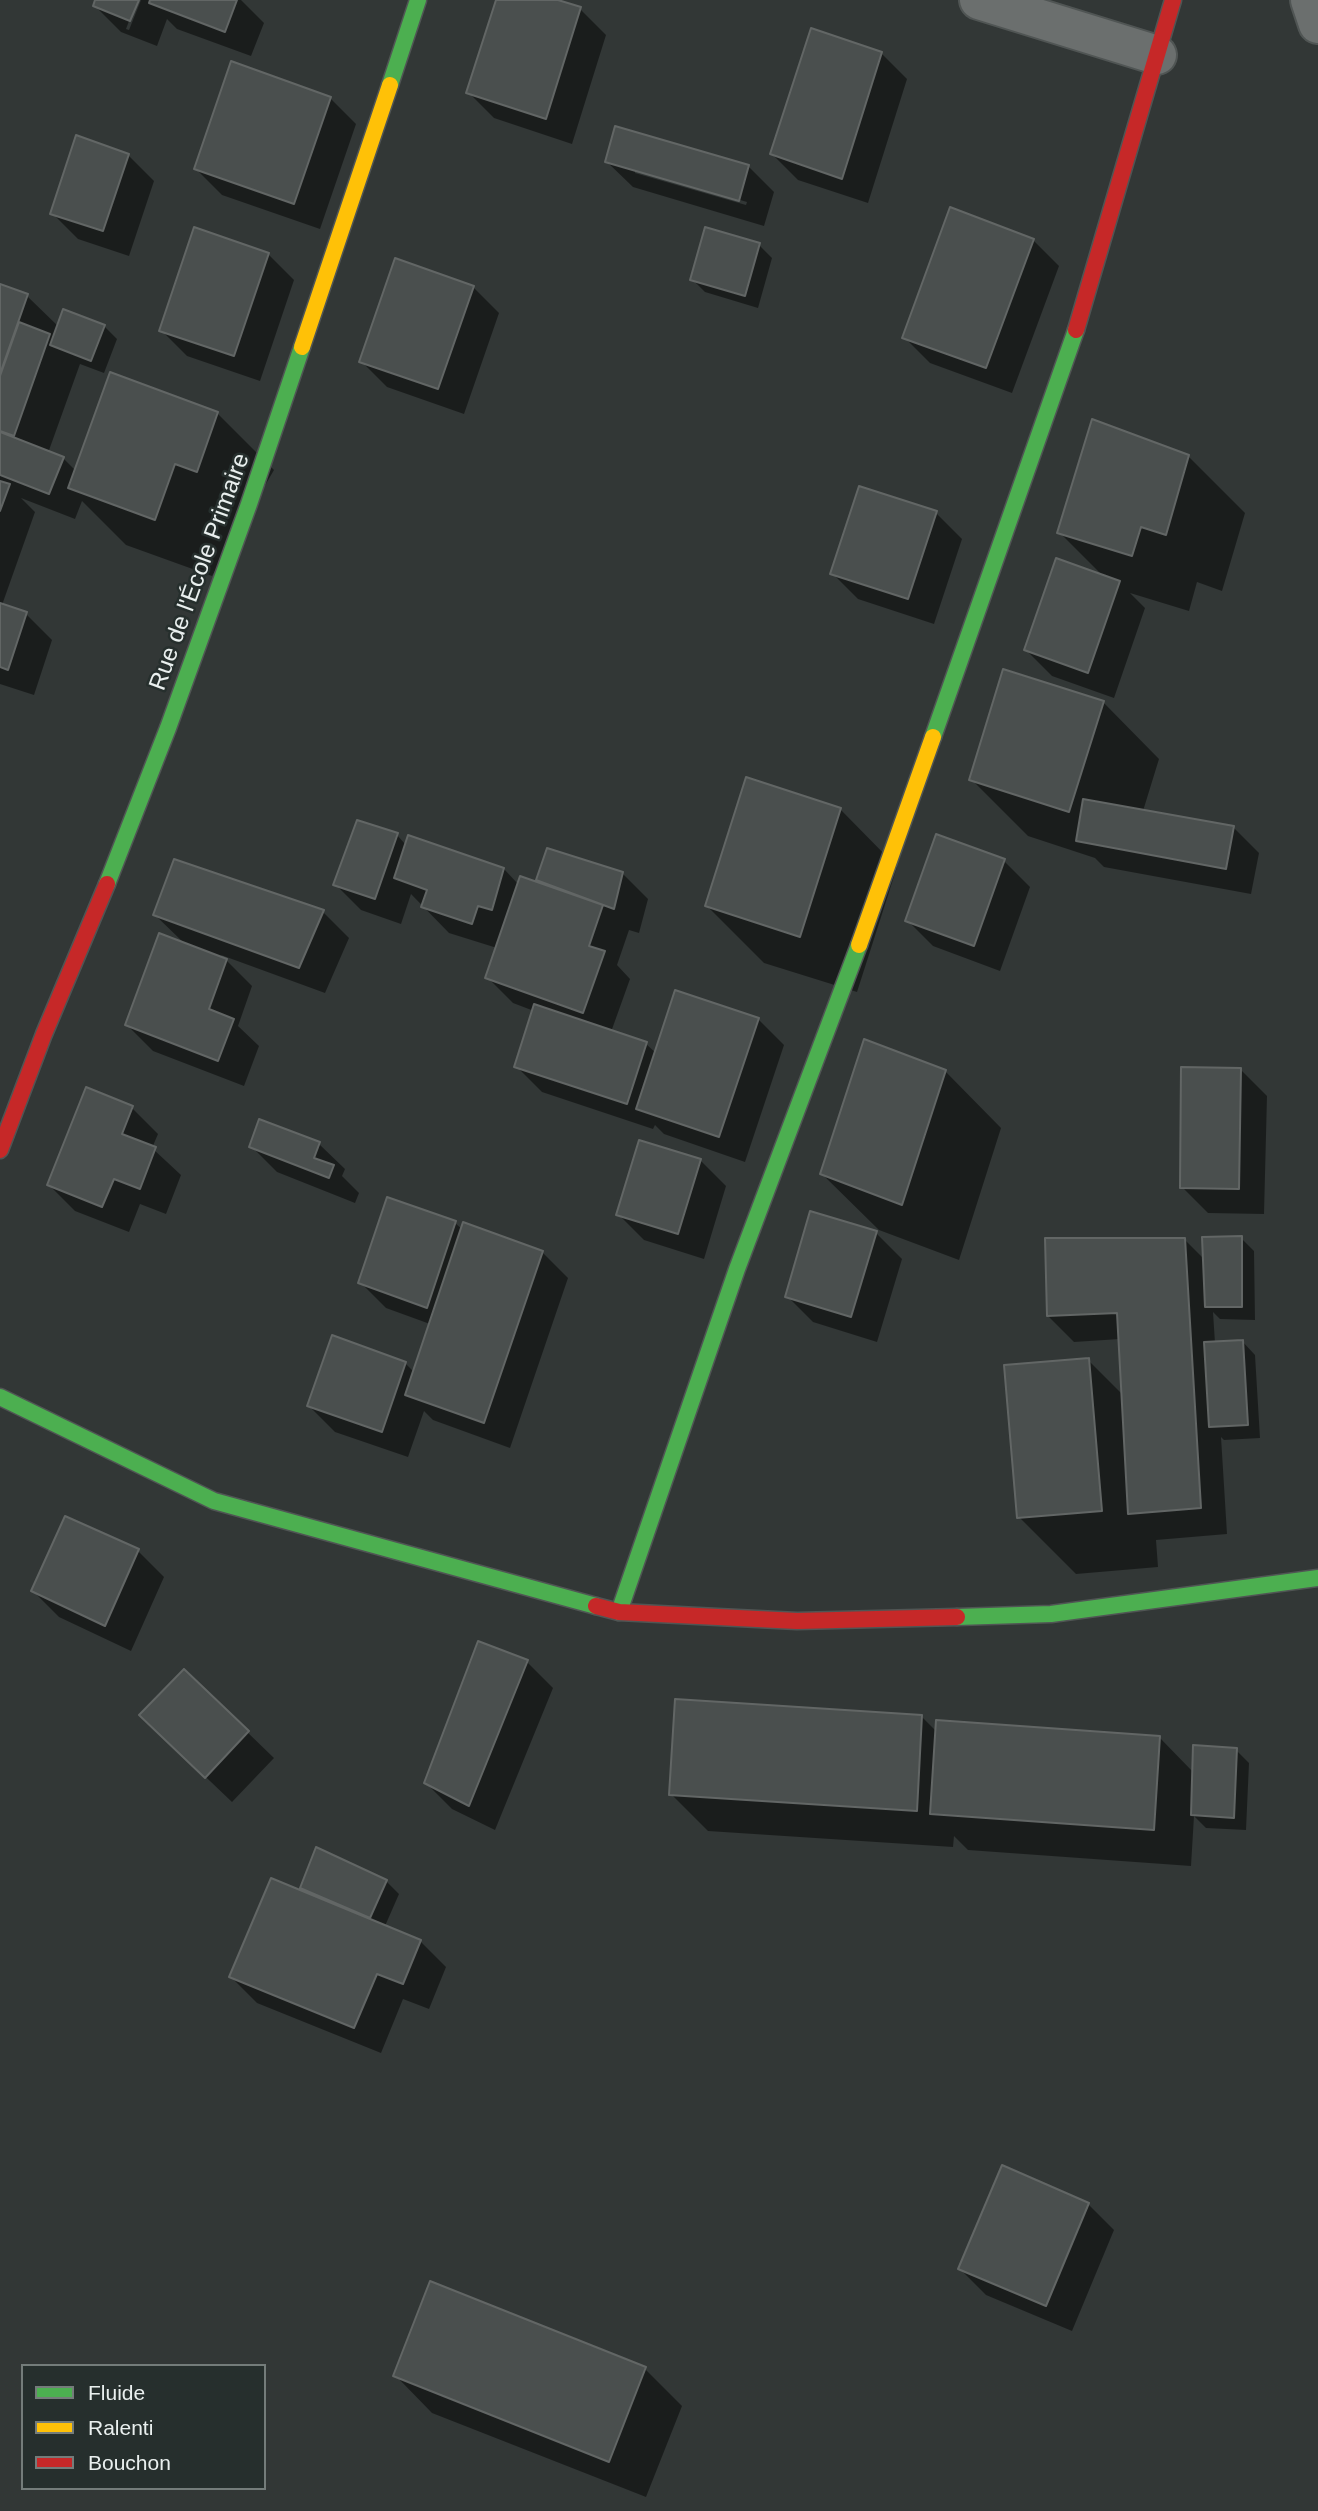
<!DOCTYPE html>
<meta charset="utf-8">
<style>
body{margin:0}
#map{position:relative;width:1318px;height:2511px;overflow:hidden;background:#323736;font-family:Arial,sans-serif}
canvas{display:block}
.legend{position:absolute;left:21px;top:2364px;width:245px;height:126px;box-sizing:border-box;background:#262f2d;border:2px solid #747c7a;margin:0;padding:9px 12px;list-style:none;font-size:21px;color:#e9efee}
.legend li{display:flex;align-items:center;gap:14px;height:35px}
.legend b{width:35px;border:2px solid #747c7a}
</style>
<div id="map">
<canvas width="1318" height="2511"></canvas>
<ul class="legend">
<li><b style="height:9px;background:#4caf50"></b>Fluide</li>
<li><b style="height:9px;background:#ffc107"></b>Ralenti</li>
<li><b style="height:9px;background:#c62828"></b>Bouchon</li>
</ul>
</div>
<script>
const ctx = document.querySelector('canvas').getContext('2d');
ctx.lineJoin = 'round';
function paint(path, color) {
  ctx.fillStyle = color;
  ctx.fill(path, 'evenodd');
}
function toPath(rows) {
  const path = new Path2D();
  for (const r of rows) {
    path.moveTo(r[0], r[1]);
    for (let i = 2; i < r.length; i += 2) path.lineTo(r[i], r[i + 1]);
  }
  return path;
}
function strokePath(path, color, width, dash) {
  ctx.strokeStyle = color;
  ctx.lineWidth = width;
  ctx.lineCap = dash ? 'butt' : 'round';
  ctx.setLineDash(dash || []);
  ctx.stroke(path);
}
function drawText(font, color, halo, rows, align = 'center') {
  ctx.font = font + ' Arial,sans-serif';
  ctx.lineWidth = 5;
  ctx.setLineDash([]);
  ctx.textBaseline = 'middle';
  ctx.strokeStyle = halo;
  ctx.fillStyle = color;
  for (const [text, x, y, turn = 0] of rows) {
    ctx.save();
    ctx.translate(x, y);
    ctx.rotate((+turn || 0) * Math.PI / 180);
    ctx.textAlign = isNaN(turn) ? turn : align;
    if (halo) ctx.strokeText(text, 0, 0);
    ctx.fillText(text, 0, 0);
    ctx.restore();
  }
}
paint(toPath([
 [97,0,137,0,126,29,129,30,141,0,241,0,264,23,251,56,177,29,167,19,157,46,121,32,95,6],
 [497,0,553,0,580,9,606,35,572,144,494,118,468,92],
 [881,53,907,79,868,203,798,180,772,154],
 [330,98,356,124,320,229,222,195,196,169],
 [128,155,154,181,129,256,78,239,52,213],
 [606,161,748,166,774,192,764,226,633,187],
 [635,169,747,202,746,205,635,173],
 [1033,240,1059,266,1012,393,930,363,904,337],
 [759,245,772,258,758,308,705,292,692,279],
 [268,254,294,280,260,381,187,356,161,330],
 [0,286,27,296,59,327,104,326,117,339,104,373,80,364,48,453,63,458,76,471,217,413,274,470,212,576,126,545,82,501,75,519,21,498,35,512,2,605,26,614,52,640,34,695,0,684],
 [473,287,499,313,464,414,387,387,361,361],
 [1188,456,1245,513,1222,591,1197,582,1189,611,1130,593,1145,608,1114,698,1052,676,1026,650,1104,577,1059,532],
 [936,513,962,539,934,624,858,599,832,573],
 [1103,702,1159,759,1143,811,1233,827,1259,853,1251,894,1104,867,1095,858,1028,836,971,779],
 [747,780,841,810,897,867,857,992,764,963,707,906],
 [397,835,406,845,504,869,519,885,545,887,538,879,622,873,648,899,639,933,629,930,617,965,630,979,611,1032,646,1044,656,1053,758,1019,784,1045,745,1162,664,1134,655,1125,653,1129,542,1092,516,1066,534,1011,513,1003,487,977,497,948,449,933,411,894,401,924,361,910,335,884],
 [937,836,1004,861,1030,887,1000,971,933,946,907,920],
 [323,912,349,938,325,993,221,955,252,986,238,1026,259,1046,244,1086,153,1051,127,1025,185,944,155,915],
 [1241,1070,1267,1096,1264,1214,1208,1213,1182,1187],
 [945,1071,1001,1128,959,1260,879,1230,822,1174],
 [132,1108,158,1134,152,1148,181,1175,166,1214,140,1204,129,1232,75,1211,49,1185],
 [260,1121,319,1144,345,1169,342,1176,359,1193,355,1203,277,1172,251,1146],
 [700,1160,726,1186,704,1259,644,1240,618,1214],
 [388,1200,455,1223,462,1229,542,1252,568,1278,510,1448,433,1420,424,1411,408,1457,335,1432,309,1406,405,1363,414,1372,430,1324,386,1308,360,1282],
 [876,1233,902,1259,877,1342,813,1322,787,1296],
 [1241,1238,1254,1251,1255,1320,1220,1319,1213,1312,1215,1343,1242,1341,1255,1355,1260,1438,1224,1440,1221,1437,1227,1534,1156,1540,1158,1567,1076,1574,1019,1517,1088,1360,1123,1395,1120,1339,1074,1342,1048,1316,1185,1240,1205,1260],
 [65,1518,138,1551,164,1577,131,1651,59,1617,33,1591],
 [527,1662,553,1688,495,1830,452,1809,426,1783],
 [184,1671,274,1758,232,1802,168,1741],
 [922,1717,937,1732,1160,1738,1194,1773,1236,1750,1249,1763,1246,1830,1206,1828,1194,1816,1191,1866,968,1850,954,1836,953,1847,708,1831,671,1794],
 [386,1881,399,1894,385,1926,420,1941,446,1967,429,2009,403,1999,381,2053,257,2003,231,1977,309,1895,302,1888],
 [1088,2204,1114,2230,1072,2331,986,2295,960,2269],
 [431,2283,645,2369,682,2406,646,2497,432,2413,396,2376]
]), '#0007');
const building = toPath([
 [95,0,139,0,130,21,93,6,95,0],
 [150,0,237,0,225,32,149,3,150,0],
 [496,0,558,0,581,7,546,119,466,93,496,0],
 [811,28,882,52,842,179,770,154,811,28],
 [231,61,331,97,294,204,194,169,231,61],
 [615,126,749,165,739,201,605,162,615,126],
 [76,135,129,154,103,231,50,214,76,135],
 [950,207,1034,239,986,368,902,338,950,207],
 [194,227,269,253,234,356,159,331,194,227],
 [705,227,760,243,745,296,690,280,705,227],
 [395,258,474,286,438,389,359,362,395,258],
 [0,284,28,294,0,374,0,284],
 [63,309,105,325,91,361,50,345,63,309],
 [19,322,50,334,14,436,0,431,0,376,19,322],
 [110,372,218,412,197,472,175,464,155,520,68,488,110,372],
 [1092,419,1189,455,1166,535,1141,527,1132,556,1057,533,1092,419],
 [0,432,64,457,49,494,0,475,0,432],
 [0,481,10,484,0,511,0,481],
 [859,486,937,511,908,599,830,574,859,486],
 [1056,558,1120,581,1088,673,1024,650,1056,558],
 [0,603,27,612,8,670,0,667,0,603],
 [1003,669,1104,701,1069,812,969,780,1003,669],
 [746,777,841,808,800,937,705,906,746,777],
 [1083,799,1234,826,1226,869,1076,841,1083,799],
 [357,820,398,833,375,899,333,885,357,820],
 [936,834,1005,859,974,946,905,921,936,834],
 [408,835,504,868,492,910,478,906,472,924,421,907,427,890,394,878,408,835],
 [547,848,623,872,614,909,536,880,547,848],
 [174,859,324,910,299,968,153,915,174,859],
 [520,876,603,905,589,946,605,951,583,1013,485,978,520,876],
 [159,933,227,959,209,1009,234,1019,218,1061,125,1025,159,933],
 [675,990,759,1018,719,1137,636,1109,675,990],
 [534,1004,647,1042,627,1104,514,1067,534,1004],
 [864,1039,946,1070,902,1205,820,1174,864,1039],
 [1181,1067,1241,1068,1239,1189,1180,1188,1181,1067],
 [86,1087,133,1106,122,1134,156,1147,140,1189,114,1179,102,1207,47,1185,86,1087],
 [259,1119,320,1142,314,1158,334,1165,329,1178,249,1147,259,1119],
 [639,1140,701,1159,678,1234,616,1215,639,1140],
 [387,1197,456,1221,427,1308,358,1283,387,1197],
 [810,1211,877,1231,851,1317,785,1297,810,1211],
 [463,1222,543,1251,484,1423,405,1395,463,1222],
 [1242,1236,1242,1307,1205,1307,1202,1237,1242,1236],
 [1045,1238,1185,1238,1201,1508,1128,1514,1117,1313,1047,1316,1045,1238],
 [332,1335,406,1362,382,1432,307,1406,332,1335],
 [1243,1340,1248,1425,1209,1427,1204,1342,1243,1340],
 [1089,1358,1102,1511,1017,1518,1004,1365,1089,1358],
 [65,1516,139,1549,105,1626,31,1591,65,1516],
 [478,1641,528,1660,469,1806,424,1783,478,1641],
 [184,1669,249,1731,205,1778,139,1715,184,1669],
 [675,1699,922,1715,917,1811,669,1795,675,1699],
 [936,1720,1160,1736,1154,1830,930,1814,936,1720],
 [1193,1745,1237,1748,1234,1818,1191,1815,1193,1745],
 [316,1847,387,1880,370,1918,300,1888,316,1847],
 [271,1878,421,1940,403,1984,377,1974,354,2028,229,1977,271,1878],
 [1002,2165,1089,2203,1046,2306,958,2269,1002,2165],
 [430,2281,646,2367,609,2462,393,2376,430,2281]
]);
paint(building, '#4a4f4e');
strokePath(building, '#626665', 2);
const street = toPath([
 [979,0,1157,55],
 [1310,0,1318,24]
]);
const fast = toPath([
 [390,85,418,0],
 [933,737,1076,330],
 [107,884,168,728,249,504,302,347],
 [0,1397,214,1501,596,1606],
 [619,1612,737,1269,859,945],
 [957,1617,1051,1614,1318,1578]
]);
const slow = toPath([
 [302,347,390,85],
 [859,945,933,737]
]);
const jam = toPath([
 [1076,330,1173,0],
 [0,1150,44,1034,107,884],
 [596,1606,619,1612,797,1621,957,1617]
]);
strokePath(street, '#505554', 42);
strokePath(fast, '#505554', 19);
strokePath(slow, '#505554', 19);
strokePath(jam, '#505554', 19);
strokePath(street, '#6b6f6e', 38);
strokePath(fast, '#4caf50', 16);
strokePath(slow, '#ffc107', 16);
strokePath(jam, '#c62828', 16);
drawText('24px', '#e9efee', '#262f2d', [
 ["Rue de l'École Primaire",200,572,-70]
]);
</script>
